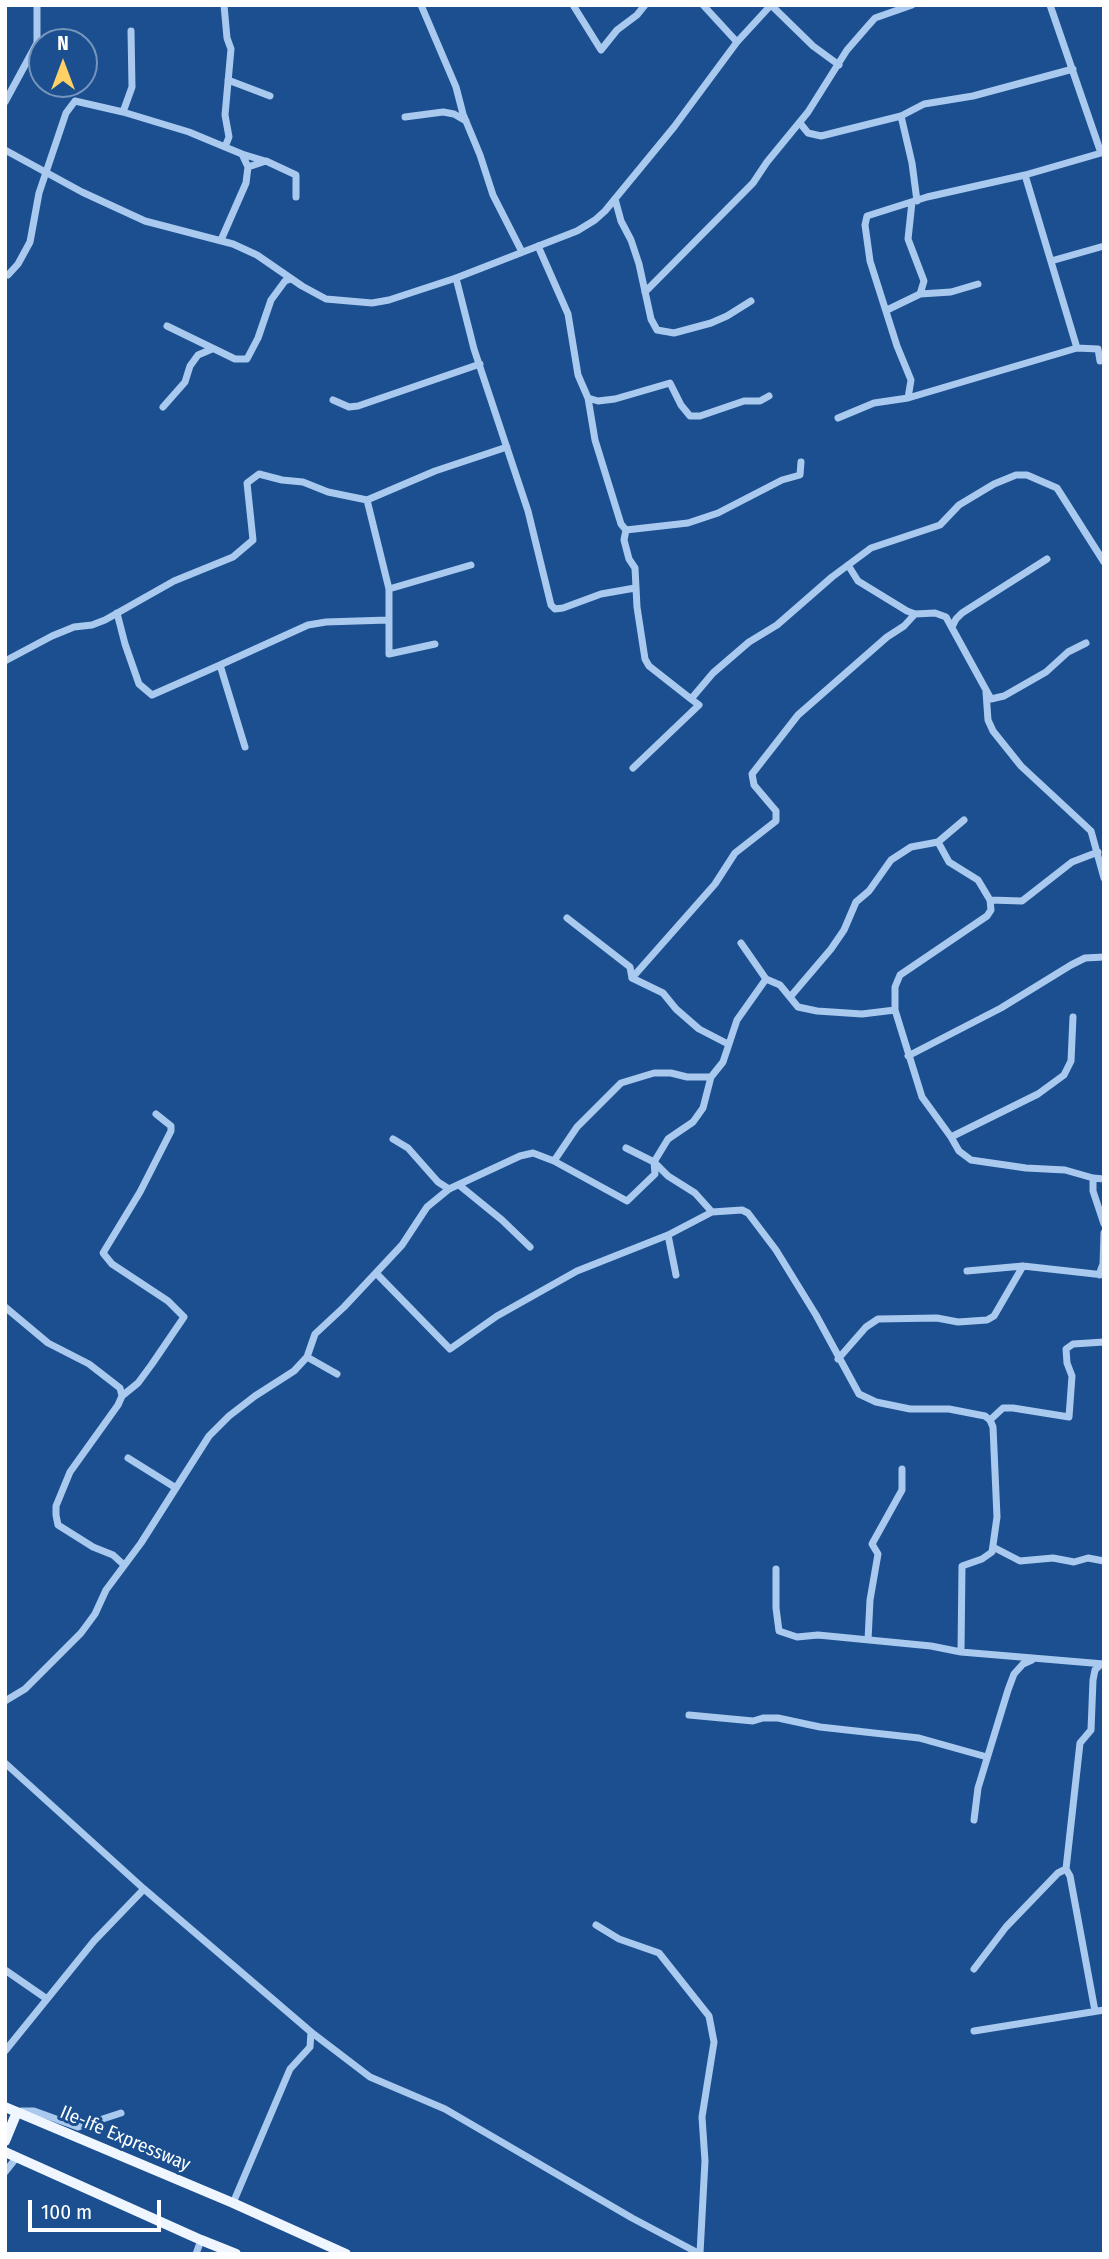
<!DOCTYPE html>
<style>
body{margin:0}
#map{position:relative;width:1109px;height:2259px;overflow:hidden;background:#1b4f8f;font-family:"Fira Sans Condensed",sans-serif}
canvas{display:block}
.frame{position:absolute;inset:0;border:7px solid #fff;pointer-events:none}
.north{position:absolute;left:28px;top:28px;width:70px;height:70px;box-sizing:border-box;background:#1b4f8f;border:2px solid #7695bc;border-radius:50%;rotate:0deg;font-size:19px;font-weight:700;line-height:28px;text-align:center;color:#fff}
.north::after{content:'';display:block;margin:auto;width:24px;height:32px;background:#ffd166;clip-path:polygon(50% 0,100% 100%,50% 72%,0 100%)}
.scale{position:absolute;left:28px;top:2200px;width:133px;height:32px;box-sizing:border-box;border:4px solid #fff;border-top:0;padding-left:9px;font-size:21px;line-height:24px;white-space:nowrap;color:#fff;-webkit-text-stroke:5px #1b4f8f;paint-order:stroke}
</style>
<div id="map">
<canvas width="1109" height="2259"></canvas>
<div class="frame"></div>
<div class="north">N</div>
<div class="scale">100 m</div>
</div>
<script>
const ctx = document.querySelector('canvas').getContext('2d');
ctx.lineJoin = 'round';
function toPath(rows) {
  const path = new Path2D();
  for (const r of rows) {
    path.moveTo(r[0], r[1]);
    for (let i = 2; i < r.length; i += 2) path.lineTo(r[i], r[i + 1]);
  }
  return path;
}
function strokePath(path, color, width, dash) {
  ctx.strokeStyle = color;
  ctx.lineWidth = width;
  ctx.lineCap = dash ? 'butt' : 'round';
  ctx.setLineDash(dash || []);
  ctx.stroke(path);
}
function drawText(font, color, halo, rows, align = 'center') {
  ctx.font = font + ' "Fira Sans Condensed",sans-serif';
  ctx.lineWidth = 6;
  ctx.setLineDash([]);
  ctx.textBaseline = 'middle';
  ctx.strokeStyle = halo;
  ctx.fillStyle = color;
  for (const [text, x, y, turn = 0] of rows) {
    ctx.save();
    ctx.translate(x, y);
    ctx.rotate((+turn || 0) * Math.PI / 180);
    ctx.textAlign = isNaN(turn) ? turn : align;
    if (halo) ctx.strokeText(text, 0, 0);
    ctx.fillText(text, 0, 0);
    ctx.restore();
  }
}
strokePath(toPath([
 [421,5,456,87,463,114,480,155,493,195,522,252],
 [573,5,601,50,617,30,637,15,645,5],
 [703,5,737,42],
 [228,80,270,96],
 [5,102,37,43,37,5],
 [123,112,132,87,131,31],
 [901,116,912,163,917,201],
 [405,117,443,112,454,114,466,121],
 [800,123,808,133,821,136,901,116,924,104,973,96,1073,69],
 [5,150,82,192,145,221,233,244,257,255,302,286,326,299,372,303,389,300,456,278,577,231,595,220,605,211,674,127,737,42,771,5,813,46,839,65],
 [242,154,265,161],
 [248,167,266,161,296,175,296,197],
 [615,199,621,221,631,240,639,264,651,319,657,330,674,333,711,323,727,316,751,301],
 [912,202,908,239,924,281,920,294],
 [221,240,246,183,248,167,242,154,225,147],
 [538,246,568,314,578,375,588,398,598,401,615,399,670,383,681,405,690,416,700,416,744,401,760,401,769,396],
 [1051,261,1104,246],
 [8,275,18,264,30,242,39,193,66,113,75,101,123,112,189,132,225,147,229,137,225,115,231,49,227,38,224,5],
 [456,278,474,349,528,511,551,605,555,609,563,608,601,594,635,588],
 [645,292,753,183,767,162,808,112,847,50,867,27,875,18,912,5],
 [887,310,920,294,951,292,978,284],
 [167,326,235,359,247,359,258,338,271,300,285,281,291,279],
 [1077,348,1098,349,1100,361],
 [588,398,595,440,621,524,626,530,688,523,718,513,782,480,800,475,801,462],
 [908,398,1077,348,1025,175,1101,153,1050,5],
 [333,400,349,407,358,406,480,364],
 [163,407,185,382,190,366,198,355,212,349],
 [838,418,874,403,908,398,911,380,897,346,870,261,865,225,867,216,927,197,1025,175],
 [367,500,389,589,389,654,435,644],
 [626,530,624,540,629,559,635,568,637,607,645,659,649,666,691,699,713,673,749,642,777,625,832,577,871,548,940,525,959,505,994,484,1016,475,1027,475,1057,488,1104,562],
 [848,565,858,581,907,611,915,614,935,613,946,617,991,699,1004,696,1046,672,1068,652,1086,643],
 [389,589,471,565],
 [117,613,125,644,139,684,152,695,220,665,245,747],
 [952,627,956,619,962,613,1047,559],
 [5,661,52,636,74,627,92,625,105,620,174,581,233,557,253,540,247,483,259,474,282,480,303,482,328,492,367,500,435,471,507,447],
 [220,665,308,625,326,622,388,620],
 [986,692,988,720,993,731,1021,766,1091,831,1104,878],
 [633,768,699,705,691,699],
 [964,820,938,842,949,862,978,880,990,900,991,910,987,916,900,975,895,987,895,1010,922,1097,951,1137,959,1151,971,1160,1026,1168,1065,1170,1093,1178,1104,1179],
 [990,900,1022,901,1072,862,1098,852],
 [567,918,630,967,632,978,663,993,676,1009,699,1029,728,1044],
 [741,943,766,979],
 [632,978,715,884,735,853,776,821,776,811,754,785,752,774,798,715,887,637,904,626,915,614],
 [791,996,831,949,844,930,856,902,869,891,891,860,911,847,938,842],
 [908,1056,1001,1008,1071,965,1085,958,1104,957],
 [951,1137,1038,1094,1064,1075,1071,1061,1073,1017],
 [393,1139,408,1148,438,1182,449,1189],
 [626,1148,654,1162,668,1139,693,1122,703,1108,711,1077,723,1062,737,1020,766,979,780,985,798,1007,817,1011,862,1014,895,1010],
 [554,1161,577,1127,621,1083,654,1073,671,1073,687,1077,711,1077],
 [1093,1178,1093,1191,1104,1224],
 [459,1185,502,1220,530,1247],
 [712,1212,742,1210,748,1213,776,1250,816,1315,859,1394,876,1402,910,1409,949,1409,985,1416,990,1420,993,1427,997,1517,992,1552,982,1559,962,1566,961,1652],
 [668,1235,676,1275],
 [967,1271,1023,1266,1104,1275],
 [1099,1275,1103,1264,1104,1233],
 [5,1307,48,1343,89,1364,120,1388,122,1396,118,1405,70,1472,56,1506,56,1515,58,1525,93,1547,113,1555,124,1565],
 [307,1357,337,1374],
 [838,1359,866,1327,878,1319,937,1318,958,1322,987,1320,994,1316,1023,1266],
 [122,1396,138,1383,152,1364,184,1317,168,1301,112,1264,103,1253,140,1192,171,1131,171,1126,156,1114],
 [990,1420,1003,1408,1013,1408,1069,1417,1072,1376,1067,1363,1066,1349,1073,1344,1104,1342],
 [128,1458,176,1488],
 [993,1547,1020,1561,1053,1558,1074,1562,1088,1558,1104,1561],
 [776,1569,776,1608,779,1631,797,1637,818,1635,931,1646,961,1652,1104,1664],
 [868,1640,870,1600,878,1554,872,1544,902,1490,902,1469],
 [5,1701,25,1689,81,1633,95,1614,106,1590,141,1543,209,1436,229,1416,255,1396,294,1371,307,1357,315,1334,344,1307,402,1245,427,1207,449,1189,520,1156,533,1153,554,1161,627,1201,655,1174,654,1162,668,1176,695,1193,712,1212,668,1235,577,1271,497,1316,450,1349,376,1273],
 [689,1715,753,1721,763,1718,778,1718,820,1727,919,1738,987,1757],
 [5,1763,144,1889,311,2032,370,2077,445,2109,632,2218,700,2254],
 [974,1820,978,1788,1008,1690,1014,1674,1023,1664,1032,1660],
 [596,1925,619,1939,659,1953,709,2016,714,2042,702,2117,705,2161,700,2253],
 [974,1969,1006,1927,1058,1873,1066,1869],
 [5,1970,47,1999],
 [1095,2011,1070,1876,1066,1869,1080,1743,1091,1730,1093,1680,1095,1670,1101,1664],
 [974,2031,1104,2010],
 [5,2051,94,1941,144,1889],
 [21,2111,34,2111,78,2127,121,2113],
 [5,2172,17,2157],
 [233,2203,290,2069,310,2047,311,2032],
 [196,2254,201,2240]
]), '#a9c9ee', 7);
strokePath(toPath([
 [5,2107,233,2203,346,2254],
 [5,2141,17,2112],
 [5,2152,201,2240,236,2254]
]), '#f0f6ff', 10);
drawText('19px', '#fff', '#1b4f8f', [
 ["Ile-Ife Expressway",125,2139,23]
]);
</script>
